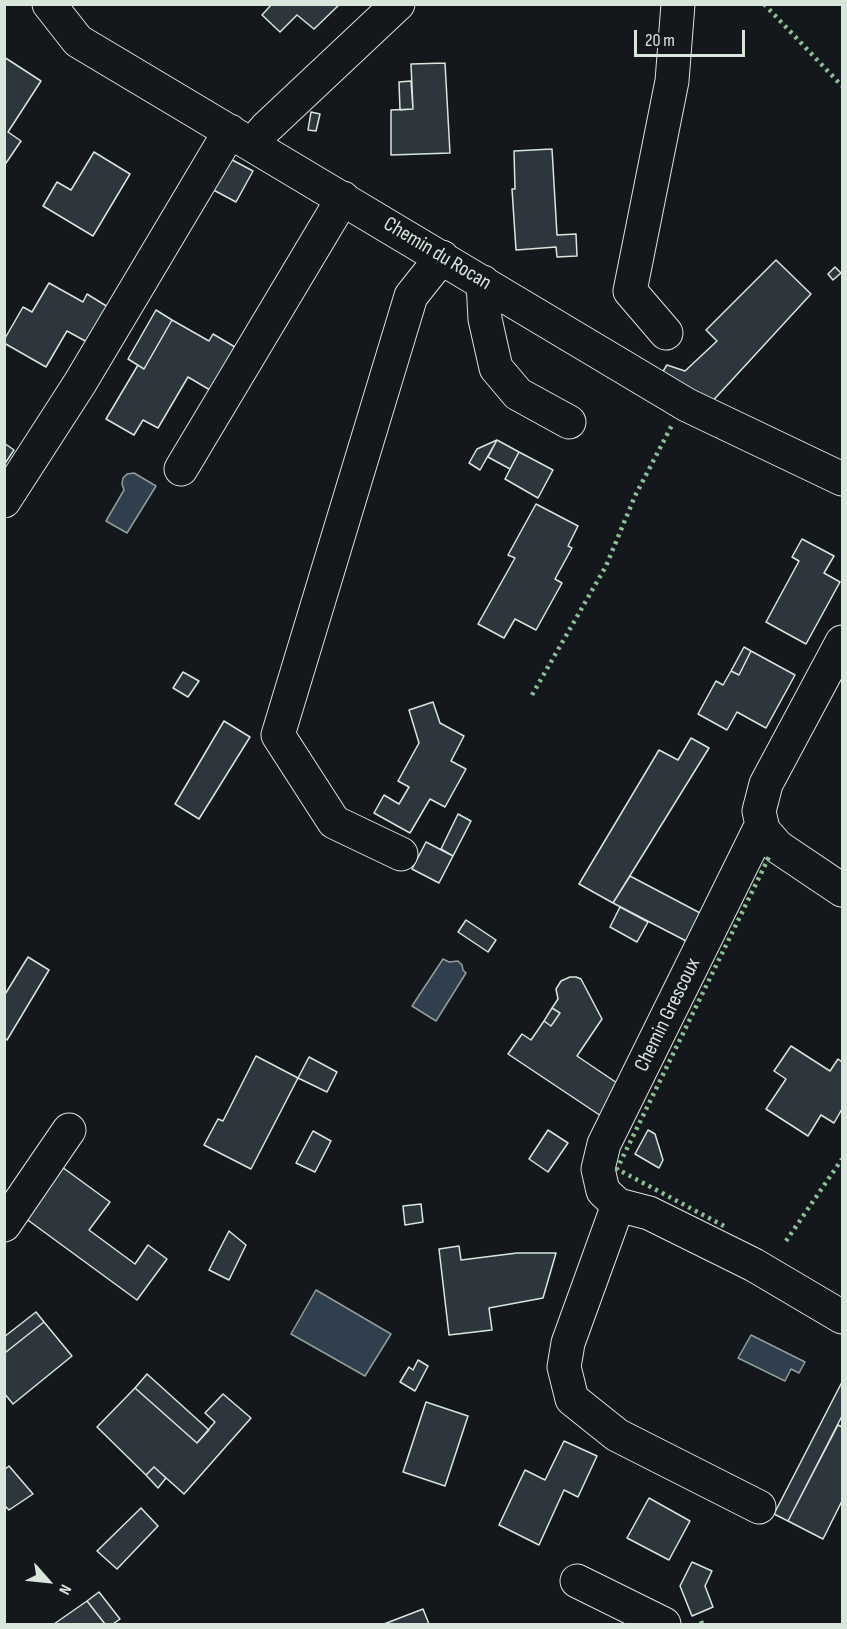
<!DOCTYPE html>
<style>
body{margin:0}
#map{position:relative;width:847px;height:1629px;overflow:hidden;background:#14181c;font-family:"Sofia Sans Condensed",sans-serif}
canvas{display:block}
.frame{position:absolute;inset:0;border:6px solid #d8e6dc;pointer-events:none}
.north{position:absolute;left:18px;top:1551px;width:60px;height:60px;-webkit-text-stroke:4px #14181c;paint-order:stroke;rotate:117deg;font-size:16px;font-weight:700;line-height:24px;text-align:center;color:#d8e6dc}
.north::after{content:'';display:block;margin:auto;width:21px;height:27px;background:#d8e6dc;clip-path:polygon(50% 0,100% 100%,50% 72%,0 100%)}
.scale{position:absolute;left:634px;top:30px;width:111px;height:27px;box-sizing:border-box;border:3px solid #d8e6dc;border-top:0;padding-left:8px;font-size:18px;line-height:21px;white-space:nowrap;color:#d8e6dc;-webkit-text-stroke:4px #14181c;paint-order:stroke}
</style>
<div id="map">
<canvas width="847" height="1629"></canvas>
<div class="frame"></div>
<div class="north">N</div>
<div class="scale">20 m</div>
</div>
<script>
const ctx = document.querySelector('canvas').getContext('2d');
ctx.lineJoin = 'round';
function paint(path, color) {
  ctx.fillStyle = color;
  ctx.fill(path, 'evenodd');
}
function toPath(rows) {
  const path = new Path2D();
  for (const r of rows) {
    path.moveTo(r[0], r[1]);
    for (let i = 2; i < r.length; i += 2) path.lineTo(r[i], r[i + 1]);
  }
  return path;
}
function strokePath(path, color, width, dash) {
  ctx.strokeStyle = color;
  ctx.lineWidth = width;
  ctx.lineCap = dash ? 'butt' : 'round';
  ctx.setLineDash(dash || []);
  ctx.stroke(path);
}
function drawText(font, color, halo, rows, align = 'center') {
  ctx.font = font + ' "Sofia Sans Condensed",sans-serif';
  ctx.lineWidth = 4.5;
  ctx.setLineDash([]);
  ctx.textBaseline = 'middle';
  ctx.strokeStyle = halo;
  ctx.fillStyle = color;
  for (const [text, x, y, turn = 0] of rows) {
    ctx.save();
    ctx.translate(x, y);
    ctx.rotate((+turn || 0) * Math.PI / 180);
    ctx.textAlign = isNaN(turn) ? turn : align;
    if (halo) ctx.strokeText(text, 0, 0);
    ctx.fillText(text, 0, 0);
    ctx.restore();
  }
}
const water = toPath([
 [134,473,156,486,127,533,106,521,124,490,122,484,123,478,127,474,134,473],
 [443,959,449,962,458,961,462,965,463,970,466,973,436,1021,412,1006,443,959],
 [316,1290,391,1334,365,1376,291,1334,316,1290],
 [751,1335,805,1362,799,1373,791,1369,785,1381,738,1358,751,1335]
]);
paint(water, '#2f3f4d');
strokePath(water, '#939e99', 1.5);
const building = toPath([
 [272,4,340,4,314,29,297,15,280,32,262,15,272,4],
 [4,57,41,81,8,132,21,141,4,166,4,57],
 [445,63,450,153,391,155,391,110,413,109,411,64,445,63],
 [411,81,413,109,400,110,399,82,411,81],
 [311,112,320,114,316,131,308,130,311,112],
 [552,149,557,235,576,234,577,256,557,257,556,247,516,250,512,189,515,189,514,151,552,149],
 [94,152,130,174,93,236,43,206,57,182,71,190,94,152],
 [221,154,253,171,236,202,206,186,221,154],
 [776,260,811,294,708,406,660,376,667,365,685,371,717,341,706,330,776,260],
 [835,267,841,273,833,280,828,274,835,267],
 [49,283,83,302,87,294,108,307,87,342,67,331,46,367,4,343,4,340,23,307,32,312,49,283],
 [156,310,172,320,144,369,128,359,156,310],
 [172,320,209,341,213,334,235,347,210,390,188,377,158,428,143,420,134,435,106,419,138,365,144,369,172,320],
 [497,440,480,470,469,463,477,449,497,440],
 [497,440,519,452,510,469,488,457,497,440],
 [4,443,14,450,4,465,4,443],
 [519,452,553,470,538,498,505,479,519,452],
 [536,504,578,526,568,546,572,548,555,579,562,583,536,630,515,619,504,638,478,624,515,558,508,555,536,504],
 [802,539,834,556,824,573,840,582,806,644,766,622,799,561,792,557,802,539],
 [744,647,751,651,739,675,731,671,744,647],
 [751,651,795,675,766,728,737,712,727,730,698,714,716,681,723,685,731,671,739,675,751,651],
 [183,672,199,681,188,697,173,688,183,672],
 [433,702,440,723,464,736,451,761,466,769,445,807,430,799,410,833,374,813,384,795,399,804,409,787,398,781,419,743,409,710,433,702],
 [224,721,250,737,199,819,175,804,224,721],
 [691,738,709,748,613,903,579,884,659,750,678,760,691,738],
 [458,814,471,821,453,856,441,849,458,814],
 [426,842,453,856,439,883,412,869,426,842],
 [630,876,702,914,688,942,613,903,630,876],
 [620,907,648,922,637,942,610,927,620,907],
 [466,920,496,940,488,952,458,932,466,920],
 [28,957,49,970,7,1040,4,1038,4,996,28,957],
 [570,977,576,977,581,979,602,1019,577,1056,620,1085,604,1118,508,1054,522,1034,531,1040,544,1021,551,1026,560,1013,552,1008,558,999,556,989,561,981,570,977],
 [552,1008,560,1013,551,1026,544,1021,552,1008],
 [791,1046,830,1071,838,1059,842,1062,842,1109,834,1123,821,1115,808,1136,766,1109,786,1079,774,1071,791,1046],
 [256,1056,298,1078,251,1169,204,1145,218,1119,223,1121,256,1056],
 [309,1057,337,1072,327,1092,298,1078,309,1057],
 [548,1130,568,1143,548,1172,529,1159,548,1130],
 [648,1130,655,1134,663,1160,659,1168,635,1154,648,1130],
 [313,1131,331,1141,315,1172,296,1163,313,1131],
 [62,1167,110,1202,89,1230,135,1264,148,1245,167,1259,137,1300,25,1218,62,1167],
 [421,1204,423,1222,405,1225,403,1206,421,1204],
 [229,1231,246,1245,229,1280,209,1270,229,1231],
 [459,1246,461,1260,517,1253,556,1253,543,1298,489,1308,492,1330,449,1335,439,1249,459,1246],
 [36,1312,44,1322,6,1352,4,1350,4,1337,36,1312],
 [44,1322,72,1356,13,1404,4,1393,4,1350,6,1352,44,1322],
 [418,1360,428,1366,415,1391,400,1382,409,1367,413,1370,418,1360],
 [147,1374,209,1430,197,1443,135,1388,147,1374],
 [842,1382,842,1416,788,1521,774,1514,842,1382],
 [135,1388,197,1443,215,1422,205,1413,223,1394,251,1418,184,1494,154,1467,146,1475,97,1427,135,1388],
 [426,1402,468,1416,445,1486,403,1472,426,1402],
 [838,1425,842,1427,842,1501,823,1539,788,1521,838,1425],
 [564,1441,597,1456,578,1497,564,1490,539,1545,499,1525,525,1470,545,1480,564,1441],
 [9,1466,33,1494,9,1510,4,1505,4,1470,9,1466],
 [154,1467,166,1478,158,1488,146,1475,154,1467],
 [649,1498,690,1521,669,1560,627,1538,649,1498],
 [141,1508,158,1526,117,1569,97,1551,141,1508],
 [692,1562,712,1571,705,1586,713,1607,692,1616,680,1586,692,1562],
 [99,1592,120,1619,113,1624,105,1624,87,1601,99,1592],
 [87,1601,105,1624,54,1624,87,1601],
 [423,1609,429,1624,384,1624,423,1609]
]);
paint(building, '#2c363c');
strokePath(building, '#d8e6dc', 1.5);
const minor = toPath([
 [49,4,78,41,687,405,842,479],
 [252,144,266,128,398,4],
 [483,282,485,319,496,368,518,394,569,422],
 [666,333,630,291,672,81,678,4],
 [181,469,343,198],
 [4,501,80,383,230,131],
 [842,642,766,784,759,811,763,830,778,847,842,890],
 [762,824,604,1144,598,1169,603,1191,618,1205,649,1213,754,1265,842,1317],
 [401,854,334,822,278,735,411,296,442,257],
 [618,1205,568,1343,564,1367,572,1399,617,1435,759,1507],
 [4,1225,69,1130],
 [577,1581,664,1624]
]);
strokePath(minor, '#d8e6dc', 35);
strokePath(minor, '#14181c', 33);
strokePath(toPath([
 [764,4,842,86],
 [532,695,606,566,635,496,672,425],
 [724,1226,617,1169,769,857],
 [786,1241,842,1159],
 [701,1621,702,1624]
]), '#8ac095', 4.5, [3, 4.5]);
drawText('21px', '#d8e6dc', '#14181c', [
 ["Chemin du Rocan",437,254,31],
 ["Chemin Grescoux",668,1015,-64]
]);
</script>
